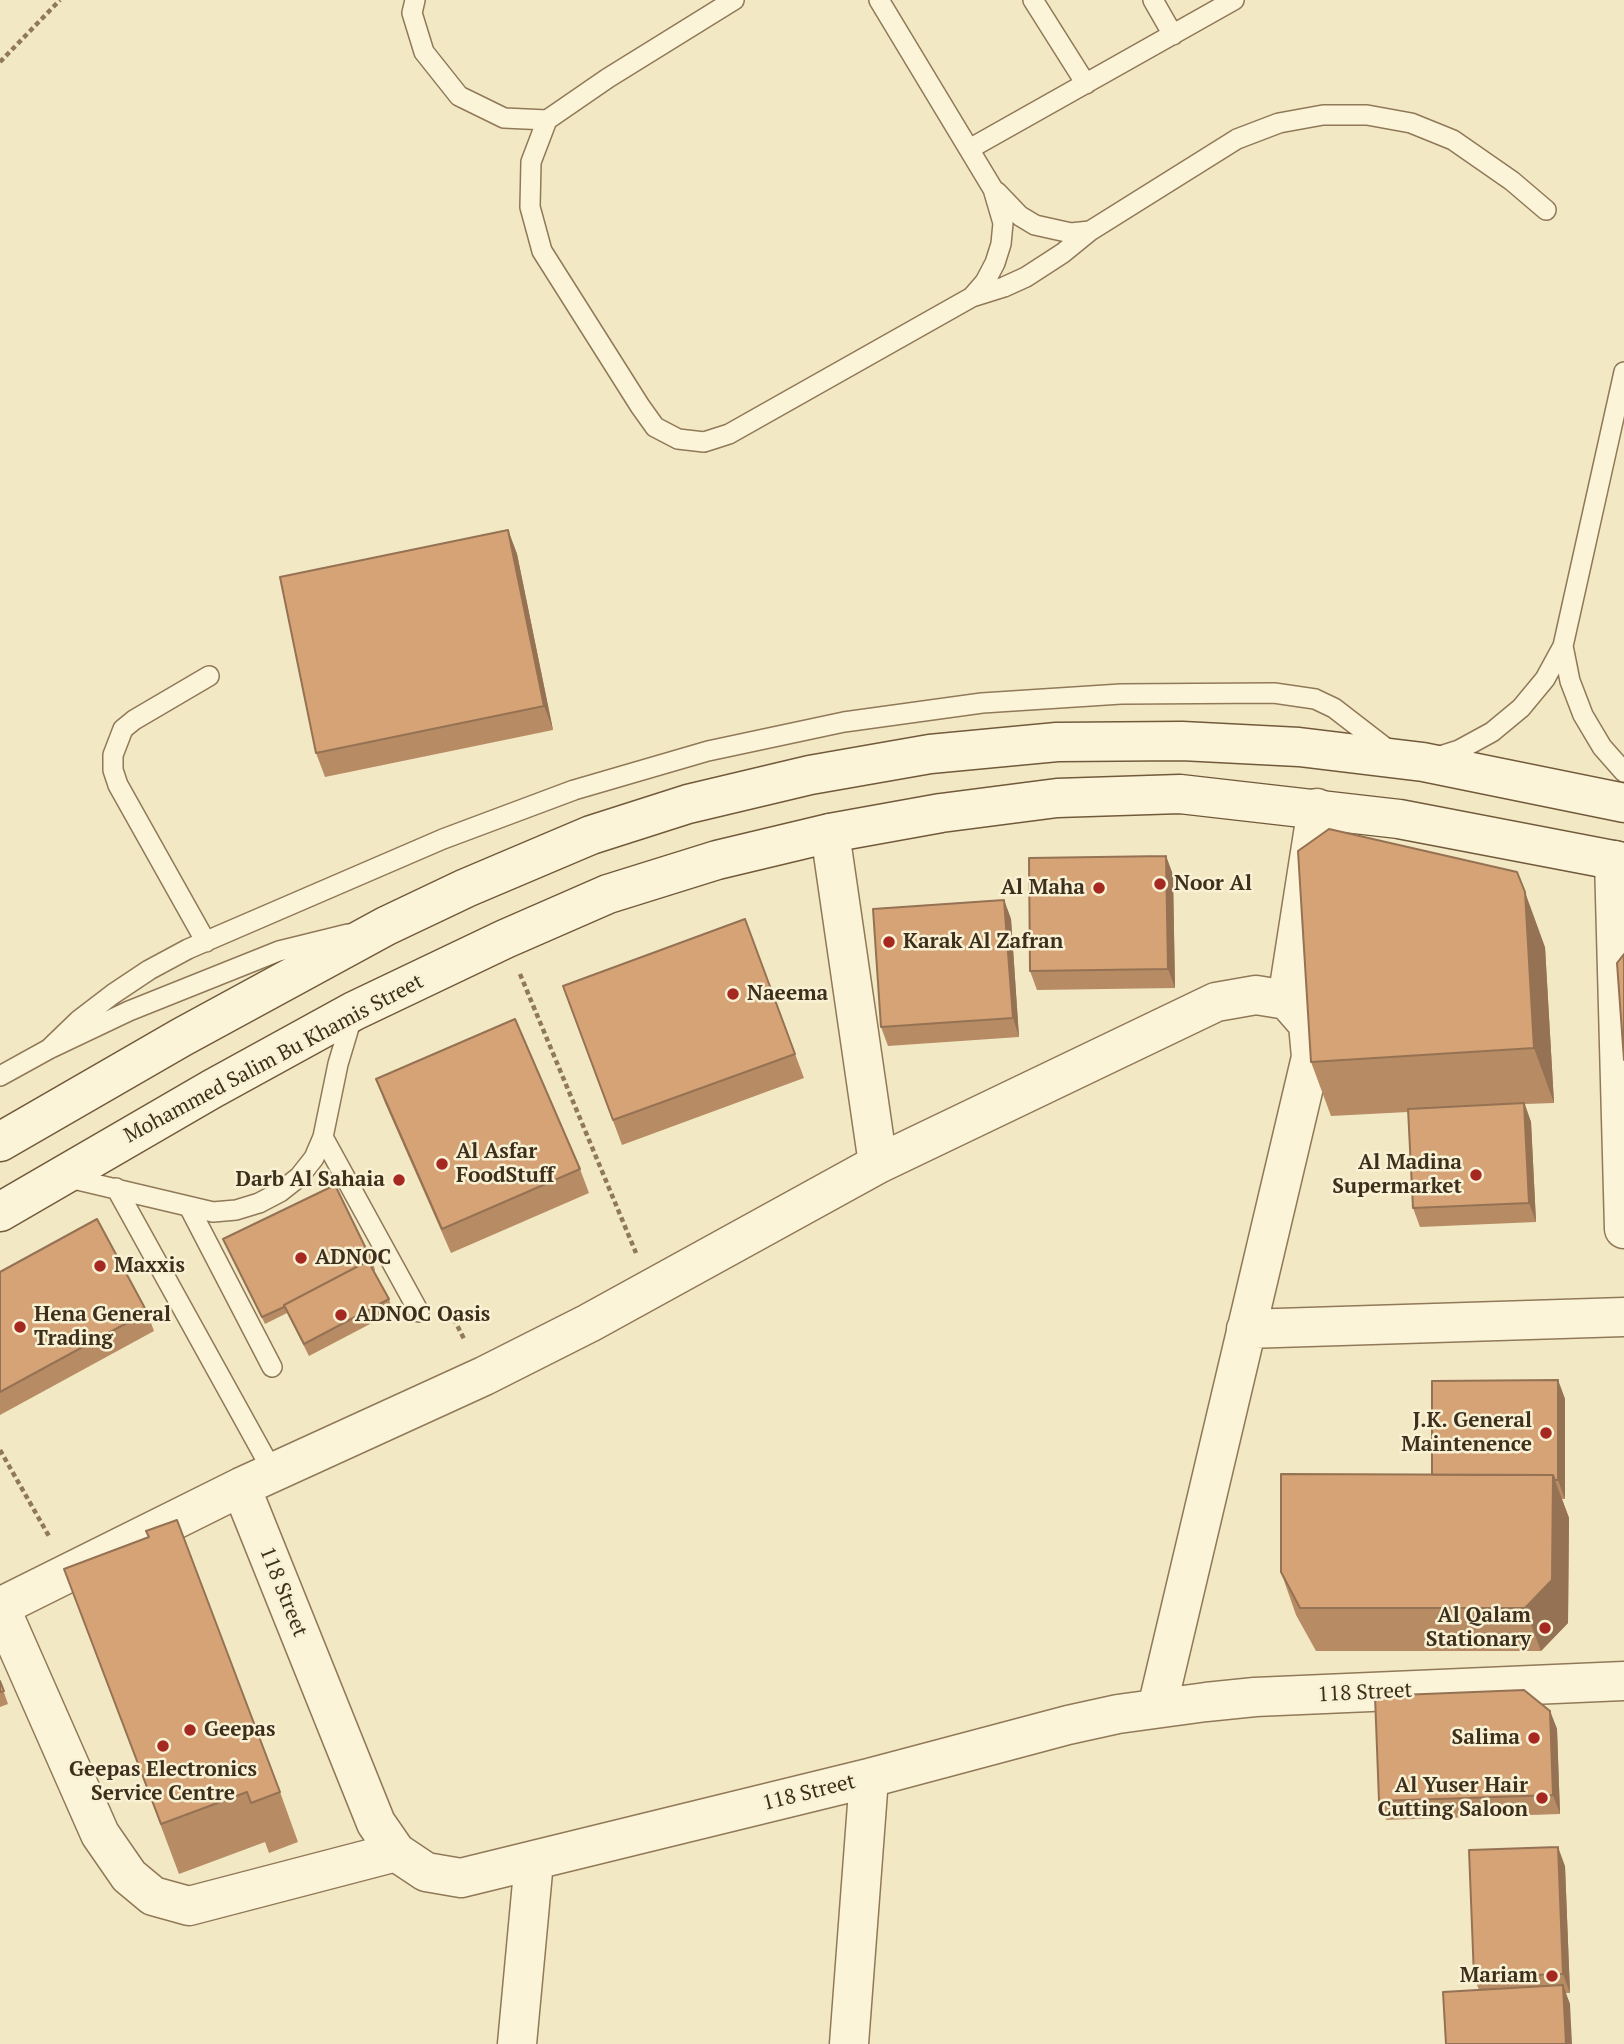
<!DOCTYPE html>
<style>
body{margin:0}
canvas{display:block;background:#f3e8c4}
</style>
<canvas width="1624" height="2044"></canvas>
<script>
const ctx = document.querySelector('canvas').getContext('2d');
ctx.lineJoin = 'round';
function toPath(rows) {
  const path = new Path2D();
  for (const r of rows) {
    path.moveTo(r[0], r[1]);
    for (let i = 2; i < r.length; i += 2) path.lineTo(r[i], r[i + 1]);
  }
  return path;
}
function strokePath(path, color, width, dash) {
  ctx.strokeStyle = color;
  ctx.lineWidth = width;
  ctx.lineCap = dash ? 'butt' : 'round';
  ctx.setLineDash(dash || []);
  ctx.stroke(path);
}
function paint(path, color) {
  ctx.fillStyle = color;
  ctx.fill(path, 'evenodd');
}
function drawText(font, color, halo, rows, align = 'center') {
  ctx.font = font + ' "PT Serif",serif';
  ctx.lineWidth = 5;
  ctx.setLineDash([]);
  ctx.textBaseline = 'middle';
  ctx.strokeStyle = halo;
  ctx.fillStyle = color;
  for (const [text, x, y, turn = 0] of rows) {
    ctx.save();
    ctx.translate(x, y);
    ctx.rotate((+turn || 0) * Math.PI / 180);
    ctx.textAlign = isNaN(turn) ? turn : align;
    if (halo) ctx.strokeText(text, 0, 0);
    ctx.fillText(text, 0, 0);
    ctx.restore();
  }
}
const service = toPath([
 [415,0,412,13,424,52,459,96,504,118,547,120],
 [734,0,608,78,547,120,531,162,530,207,542,251,640,406,655,427,678,439,704,442,729,434,972,297,1004,287,1026,277,1063,253,1090,231,1237,139,1279,123,1323,115,1367,115,1411,123,1453,140,1512,181,1546,210],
 [879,0,993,189,1003,223,1001,244,995,263,985,282,972,297],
 [1033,0,1086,84],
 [1153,0,1173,35],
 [971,148,1234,0],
 [997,192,1020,216,1035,225,1071,233,1090,231],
 [1563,646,1570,681,1583,715,1602,747,1624,772],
 [1437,757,1459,750,1492,732,1521,708,1545,679,1563,646,1624,372],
 [206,942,118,785,113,770,113,755,123,729,134,720,209,676],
 [49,1049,79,1020,113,994,149,970,188,949,443,839,574,790,708,751,844,722,982,703,1121,694,1274,693,1315,699,1334,708,1391,752],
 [0,1076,49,1049,129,1011,279,951,348,934],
 [323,1137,419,1312],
 [65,1177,213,1212,236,1210,259,1203,280,1192,299,1177,314,1158,323,1137,338,1064,353,1014],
 [116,1188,273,1472],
 [189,1207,272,1367]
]);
const minor = toPath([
 [830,833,878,1164],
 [1614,860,1624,1229],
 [1287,1000,1317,808],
 [1246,1329,1624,1317],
 [241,1487,376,1823,396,1852,426,1872,461,1878,869,1778,1068,1725,1118,1714,1206,1702,1255,1697,1624,1681],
 [0,1607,241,1487,484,1376,589,1323,878,1164,1216,1002,1256,995,1287,1000,1308,1024,1311,1057,1157,1708],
 [0,1607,100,1834,129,1876,153,1896,189,1906,396,1852],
 [517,2044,534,1861],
 [849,2044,869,1778]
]);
const secondary = toPath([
 [0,1142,182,1037,386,926,466,888,591,835,688,804,810,775,930,754,1057,742,1182,741,1299,747,1423,762,1624,803],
 [0,1212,212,1089,354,1011,505,939,608,894,717,860,830,833,941,813,1057,798,1180,794,1399,819,1624,862]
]);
strokePath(service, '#907958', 22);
strokePath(minor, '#907958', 41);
strokePath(secondary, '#715a3b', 41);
strokePath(toPath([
 [0,62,60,0],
 [520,974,636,1253],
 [450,1311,465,1341],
 [0,1450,50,1538]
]), '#907958', 4.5, [5, 3.5]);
strokePath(service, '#fcf4d8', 19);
strokePath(minor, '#fcf4d8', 38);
strokePath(secondary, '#fcf4d8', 38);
paint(toPath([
 [508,530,517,554,553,730,325,777,316,753],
 [1166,856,1173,875,1175,988,1037,990,1030,971],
 [1004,900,1011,919,1019,1037,888,1046,881,1027],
 [745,919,804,1078,622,1145,563,986],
 [1545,947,1554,1103,1525,1104,1531,1122,1536,1222,1420,1227,1413,1208,1408,1112,1331,1116,1311,1062],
 [376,1079,580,1169,589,1193,451,1253,385,1103],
 [223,1239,373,1263,375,1270,374,1271,389,1299,393,1312,309,1356,287,1313,265,1324],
 [0,1272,147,1312,154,1331,0,1415],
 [1558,1380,1565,1399,1565,1499,1562,1499,1569,1518,1568,1623,1541,1651,1316,1651,1296,1615,1281,1572,1432,1475],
 [64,1569,280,1792,298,1842,269,1853,265,1842,179,1874],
 [0,1681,8,1704,0,1707],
 [1550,1711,1557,1729,1560,1814,1386,1820,1379,1801],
 [1565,1866,1570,1993,1565,1993,1570,2004,1479,1990,1474,1977]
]), '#b78c65');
paint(toPath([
 [508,530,517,554,553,730,544,706],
 [1166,856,1173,875,1175,988,1168,969],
 [1525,892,1545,947,1554,1103,1534,1048],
 [1004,900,1011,919,1019,1037,1013,1018],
 [1524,1103,1531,1122,1536,1222,1529,1203],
 [1558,1380,1565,1399,1565,1499,1558,1480],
 [1553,1475,1569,1518,1568,1623,1541,1651,1525,1608],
 [1550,1711,1557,1729,1560,1814,1553,1795],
 [1558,1847,1565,1866,1570,1993,1563,1974],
 [1563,1985,1570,2004,1572,2044,1566,2044]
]), '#957253');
const building = toPath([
 [508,530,544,706,316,753,280,577,508,530],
 [1329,829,1517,872,1525,892,1534,1048,1311,1062,1298,851,1329,829],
 [1166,856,1168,969,1030,971,1029,858,1166,856],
 [1004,900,1013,1018,881,1027,873,909,1004,900],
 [745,919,795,1054,613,1120,563,986,745,919],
 [1624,954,1624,1060,1617,963,1624,954],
 [515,1019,580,1169,442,1229,376,1079,515,1019],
 [1524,1103,1529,1203,1413,1208,1408,1109,1524,1103],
 [335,1185,373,1263,370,1265,368,1261,284,1305,284,1307,262,1317,223,1239,335,1185],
 [97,1219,147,1312,0,1392,0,1272,97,1219],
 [368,1261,389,1299,304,1344,284,1305,368,1261],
 [1558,1380,1558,1480,1555,1480,1553,1475,1432,1475,1432,1381,1558,1380],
 [1281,1474,1553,1475,1552,1580,1525,1608,1300,1608,1281,1572,1281,1474],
 [177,1520,280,1792,251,1803,247,1792,161,1824,64,1569,149,1537,146,1531,177,1520],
 [0,1681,4,1691,0,1692,0,1681],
 [1524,1690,1550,1711,1553,1795,1379,1801,1375,1696,1524,1690],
 [1558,1847,1563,1974,1474,1977,1469,1850,1558,1847],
 [1563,1985,1566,2044,1446,2044,1443,1992,1563,1985]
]);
paint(building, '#d5a376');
strokePath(building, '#957253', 2);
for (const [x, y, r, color] of [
 [1160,884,7,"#a52921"],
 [1099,888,7,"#a52921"],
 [889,942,7,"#a52921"],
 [733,994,7,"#a52921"],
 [442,1164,7,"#a52921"],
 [1476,1175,7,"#a52921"],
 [399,1180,7,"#a52921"],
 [301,1258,7,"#a52921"],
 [100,1266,7,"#a52921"],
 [341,1315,7,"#a52921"],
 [20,1327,7,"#a52921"],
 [1546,1433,7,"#a52921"],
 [1545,1628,7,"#a52921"],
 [190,1730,7,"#a52921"],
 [1534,1738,7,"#a52921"],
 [163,1746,7,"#a52921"],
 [1542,1798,7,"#a52921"],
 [1552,1976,7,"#a52921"]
]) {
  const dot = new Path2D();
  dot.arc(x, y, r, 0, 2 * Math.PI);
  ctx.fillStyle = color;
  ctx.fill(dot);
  strokePath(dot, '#f9f1d4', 2.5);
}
drawText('bold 21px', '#3e2f1d', '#f9f1d4', [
 ["Noor Al",1174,884],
 ["Al Maha",1085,888,"right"],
 ["Karak Al Zafran",903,942],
 ["Naeema",747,994],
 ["Al Asfar",456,1152],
 ["FoodStuff",456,1176],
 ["Al Madina",1462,1163,"right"],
 ["Supermarket",1462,1187,"right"],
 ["Darb Al Sahaia",385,1180,"right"],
 ["ADNOC",315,1258],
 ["Maxxis",114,1266],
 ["Hena General",34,1315],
 ["Trading",34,1339],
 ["ADNOC Oasis",355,1315],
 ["J.K. General",1532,1421,"right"],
 ["Maintenence",1532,1445,"right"],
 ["Al Qalam",1531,1616,"right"],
 ["Stationary",1531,1640,"right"],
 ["Geepas",204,1730],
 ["Salima",1520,1738,"right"],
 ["Geepas Electronics",163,1770,"center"],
 ["Service Centre",163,1794,"center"],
 ["Al Yuser Hair",1528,1786,"right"],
 ["Cutting Saloon",1528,1810,"right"],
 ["Mariam",1538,1976,"right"]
], 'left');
drawText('21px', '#3e2f1d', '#f9f1d4', [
 ["Mohammed Salim Bu Khamis Street",274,1059,-28],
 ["118 Street",283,1592,68],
 ["118 Street",1365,1693,-3],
 ["118 Street",809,1793,-14]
]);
</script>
